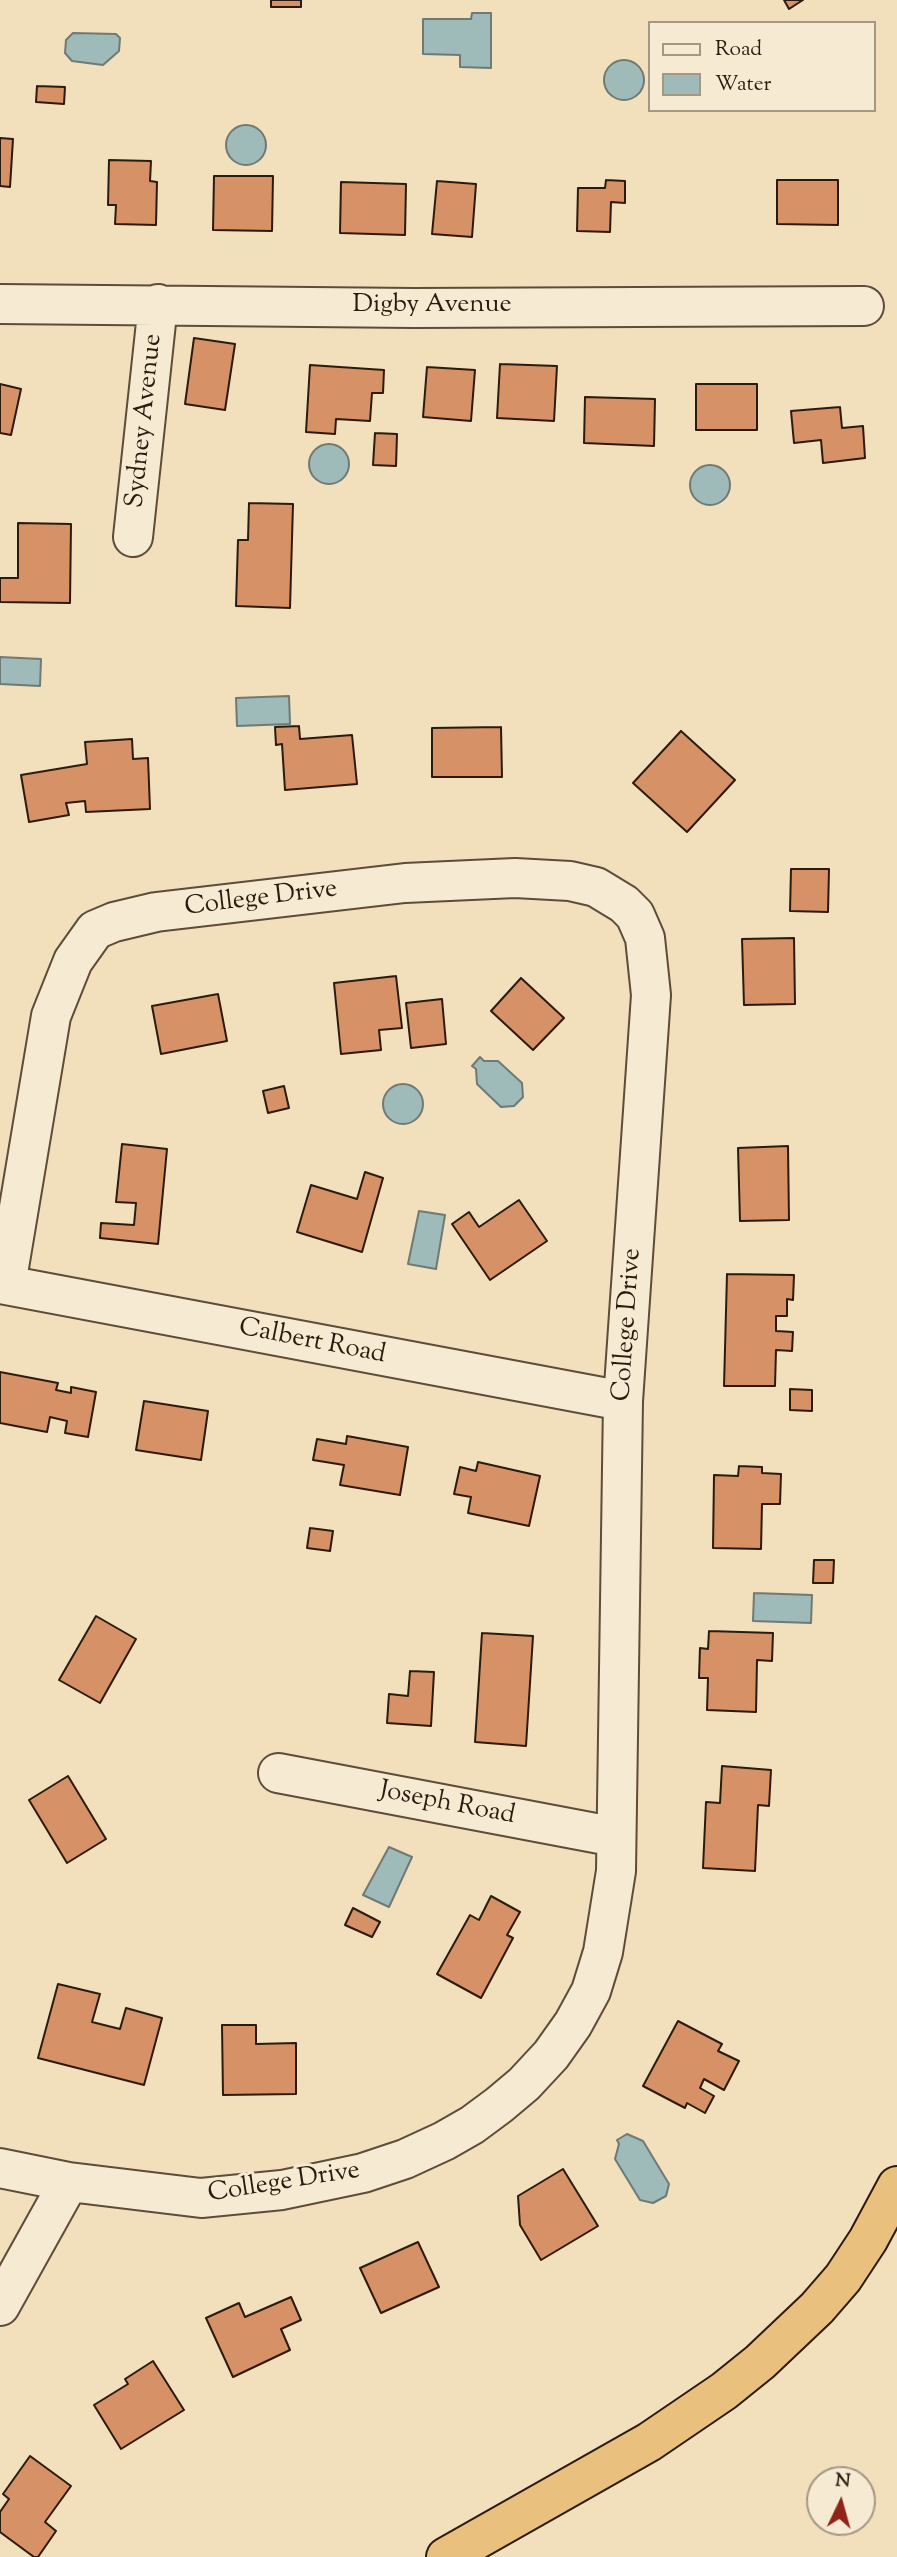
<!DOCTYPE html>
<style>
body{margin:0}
#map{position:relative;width:897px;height:2557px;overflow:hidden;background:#f2dfbb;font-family:"Sorts Mill Goudy",serif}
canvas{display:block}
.legend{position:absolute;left:648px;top:21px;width:228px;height:91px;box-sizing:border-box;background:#f7ead3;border:2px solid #a59785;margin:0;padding:9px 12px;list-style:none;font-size:21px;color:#2b1b0f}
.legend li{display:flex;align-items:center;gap:14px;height:35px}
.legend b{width:35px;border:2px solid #a59785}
.north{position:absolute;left:806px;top:2466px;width:70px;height:70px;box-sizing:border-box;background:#f7ead3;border:2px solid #a59785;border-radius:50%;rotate:5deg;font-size:19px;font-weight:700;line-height:28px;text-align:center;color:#2b1b0f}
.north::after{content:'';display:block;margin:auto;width:24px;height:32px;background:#8f2418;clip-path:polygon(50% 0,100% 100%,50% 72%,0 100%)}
</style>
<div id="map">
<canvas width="897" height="2557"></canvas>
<ul class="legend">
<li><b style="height:9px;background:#f7ead3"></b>Road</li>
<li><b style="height:19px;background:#9ebab9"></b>Water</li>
</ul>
<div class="north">N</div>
</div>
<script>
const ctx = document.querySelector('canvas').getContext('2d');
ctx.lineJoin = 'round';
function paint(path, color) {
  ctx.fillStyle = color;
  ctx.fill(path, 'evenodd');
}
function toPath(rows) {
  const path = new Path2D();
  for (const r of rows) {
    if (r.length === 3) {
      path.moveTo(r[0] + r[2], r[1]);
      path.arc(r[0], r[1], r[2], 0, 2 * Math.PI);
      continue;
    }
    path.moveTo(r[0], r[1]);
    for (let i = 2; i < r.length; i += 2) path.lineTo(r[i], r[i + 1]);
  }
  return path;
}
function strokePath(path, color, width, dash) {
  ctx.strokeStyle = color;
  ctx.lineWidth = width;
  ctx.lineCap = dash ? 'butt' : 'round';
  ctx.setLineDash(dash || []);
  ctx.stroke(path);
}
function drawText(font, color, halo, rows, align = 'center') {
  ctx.font = font + ' "Sorts Mill Goudy",serif';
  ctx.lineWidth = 6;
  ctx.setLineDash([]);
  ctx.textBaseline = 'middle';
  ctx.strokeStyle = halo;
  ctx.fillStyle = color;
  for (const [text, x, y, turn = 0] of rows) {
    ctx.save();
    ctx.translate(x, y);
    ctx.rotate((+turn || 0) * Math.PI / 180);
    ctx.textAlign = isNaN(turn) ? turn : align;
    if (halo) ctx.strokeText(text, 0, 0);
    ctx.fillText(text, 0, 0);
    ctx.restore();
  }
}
const water = toPath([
 [472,13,491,13,491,68,460,67,460,55,423,54,423,19,471,19,472,13],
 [73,33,116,34,120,38,119,51,103,65,72,61,65,53,66,40,73,33],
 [624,80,20],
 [246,145,20],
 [329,464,20],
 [710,485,20],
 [0,657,41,659,40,686,0,684,0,657],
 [289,696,290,724,237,726,236,698,289,696],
 [480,1057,484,1061,498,1061,522,1083,523,1097,514,1106,501,1107,477,1084,476,1069,472,1066,480,1057],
 [403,1104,20],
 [419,1211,445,1215,436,1269,408,1264,419,1211],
 [754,1593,812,1595,811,1623,753,1621,754,1593],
 [389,1847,412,1857,389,1907,363,1895,389,1847],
 [627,2134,643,2141,669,2184,666,2196,653,2203,640,2200,615,2159,619,2144,617,2140,627,2134]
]);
paint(water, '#9ebab9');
strokePath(water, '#707a75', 2);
const building = toPath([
 [271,0,301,0,301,7,271,7,271,0],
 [784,0,803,0,789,9,784,0],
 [37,86,65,87,64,104,36,102,37,86],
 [0,138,13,139,10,187,0,186,0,138],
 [109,160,151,161,150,181,157,182,156,225,115,224,116,205,108,205,109,160],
 [214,176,273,176,272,231,213,230,214,176],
 [606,180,625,181,625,203,611,202,610,232,577,231,578,188,605,188,606,180],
 [777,180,838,180,838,225,777,224,777,180],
 [437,181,476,184,472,237,432,234,437,181],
 [341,182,406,184,405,235,340,233,341,182],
 [194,338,235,344,225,410,185,404,194,338],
 [500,364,557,366,554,421,497,418,500,364],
 [310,365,384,370,383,393,372,393,370,421,336,419,335,434,306,432,310,365],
 [427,367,475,370,471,421,423,417,427,367],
 [0,384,21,389,11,435,0,433,0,384],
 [696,384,757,384,757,430,696,430,696,384],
 [585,397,655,399,654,446,584,443,585,397],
 [840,407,842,428,863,426,865,458,823,463,821,440,794,443,791,411,840,407],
 [375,433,397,434,396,466,373,465,375,433],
 [249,503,293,504,290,608,236,606,238,540,248,540,249,503],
 [18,523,71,524,70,603,0,602,0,578,18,578,18,523],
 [299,726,300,739,352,735,357,784,285,790,282,744,276,745,275,727,299,726],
 [501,727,502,777,432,777,432,728,501,727],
 [681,731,735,780,687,832,633,783,681,731],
 [132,739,133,759,148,758,150,809,86,812,85,801,66,803,69,815,29,822,21,775,87,764,85,742,132,739],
 [791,869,829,869,828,912,790,911,791,869],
 [794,938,795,1004,744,1005,742,939,794,938],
 [396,976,402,1028,379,1030,381,1050,341,1054,334,983,396,976],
 [521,978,564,1018,533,1050,491,1011,521,978],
 [218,994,227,1041,161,1054,152,1006,218,994],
 [442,999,446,1044,411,1048,406,1003,442,999],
 [284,1086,289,1108,268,1113,263,1091,284,1086],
 [122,1144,167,1149,158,1244,100,1238,101,1223,134,1225,136,1203,116,1202,122,1144],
 [788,1146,789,1220,740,1221,738,1148,788,1146],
 [365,1172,383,1178,362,1252,297,1232,311,1185,357,1199,365,1172],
 [519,1200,547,1241,490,1280,452,1224,469,1212,479,1227,519,1200],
 [727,1274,794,1275,793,1300,787,1299,787,1316,776,1316,776,1331,793,1332,792,1351,776,1350,775,1386,724,1386,727,1274],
 [0,1372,58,1383,56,1390,71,1393,71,1387,96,1392,88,1437,65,1433,67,1421,50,1417,47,1432,0,1423,0,1372],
 [790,1389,812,1390,812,1411,790,1410,790,1389],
 [144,1401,208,1411,201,1460,136,1450,144,1401],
 [347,1436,408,1447,400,1495,340,1485,344,1465,313,1460,317,1439,346,1444,347,1436],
 [478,1462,540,1476,529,1526,468,1513,471,1497,454,1494,460,1467,476,1471,478,1462],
 [739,1466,762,1467,762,1473,781,1474,780,1504,762,1504,761,1549,713,1548,714,1475,738,1476,739,1466],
 [310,1528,333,1531,330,1551,307,1548,310,1528],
 [814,1560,834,1560,833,1583,813,1583,814,1560],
 [96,1616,136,1639,100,1703,59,1680,96,1616],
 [709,1631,773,1633,772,1661,757,1660,756,1712,707,1710,708,1678,699,1678,700,1648,708,1649,709,1631],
 [482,1633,533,1636,526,1746,475,1742,482,1633],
 [410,1671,434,1672,431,1726,387,1723,389,1694,408,1696,410,1671],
 [722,1766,771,1770,769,1806,758,1805,755,1871,703,1868,706,1802,720,1803,722,1766],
 [68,1776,106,1839,67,1863,29,1800,68,1776],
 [491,1896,520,1912,507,1935,513,1938,481,1998,437,1974,470,1915,479,1920,491,1896],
 [353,1908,380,1922,372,1937,345,1925,353,1908],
 [58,1984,100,1994,92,2022,120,2029,126,2008,162,2018,144,2085,38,2058,58,1984],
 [678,2021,722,2044,718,2051,739,2061,724,2090,704,2079,700,2088,714,2096,705,2113,687,2103,685,2108,643,2086,678,2021],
 [222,2025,256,2025,256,2044,296,2043,296,2094,223,2095,222,2025],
 [563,2169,598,2226,541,2260,520,2225,518,2196,563,2169],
 [418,2242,439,2287,381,2313,360,2268,418,2242],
 [291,2297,301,2320,281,2329,290,2350,233,2377,206,2318,239,2303,245,2317,291,2297],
 [153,2361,184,2410,121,2449,94,2405,128,2384,125,2379,153,2361],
 [30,2456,71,2486,45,2522,56,2531,38,2557,34,2557,0,2532,0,2512,9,2499,3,2494,30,2456]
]);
paint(building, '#d79166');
strokePath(building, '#2b1b0f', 2);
const minor = toPath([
 [0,304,414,308,864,306],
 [133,537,158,304],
 [0,1284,623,1401],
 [278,1773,616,1837],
 [0,2168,69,2182,201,2198,282,2190,363,2173,405,2159,444,2141,472,2125,499,2105,524,2084,551,2055,573,2024,591,1991,603,1952,616,1871,623,1401,651,995,645,938,635,915,624,904,596,887,570,881,515,878,405,883,156,912,114,922,95,930,73,961,51,1016,6,1285],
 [0,2306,69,2182]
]);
const motorway = toPath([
 [446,2557,649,2442,724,2391,760,2362,817,2308,843,2278,868,2240,897,2186]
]);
strokePath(minor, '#5d4c3a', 42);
strokePath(motorway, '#2b1b0f', 42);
strokePath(minor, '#f7ead3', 38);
strokePath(motorway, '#e9c07e', 38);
drawText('26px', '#2b1b0f', '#f7ead3', [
 ["Digby Avenue",432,307],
 ["Sydney Avenue",146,421,-84],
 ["College Drive",261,900,-7],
 ["College Drive",629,1325,-86],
 ["Calbert Road",312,1343,11],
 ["Joseph Road",447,1805,11],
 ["College Drive",284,2184,-9]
]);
</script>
